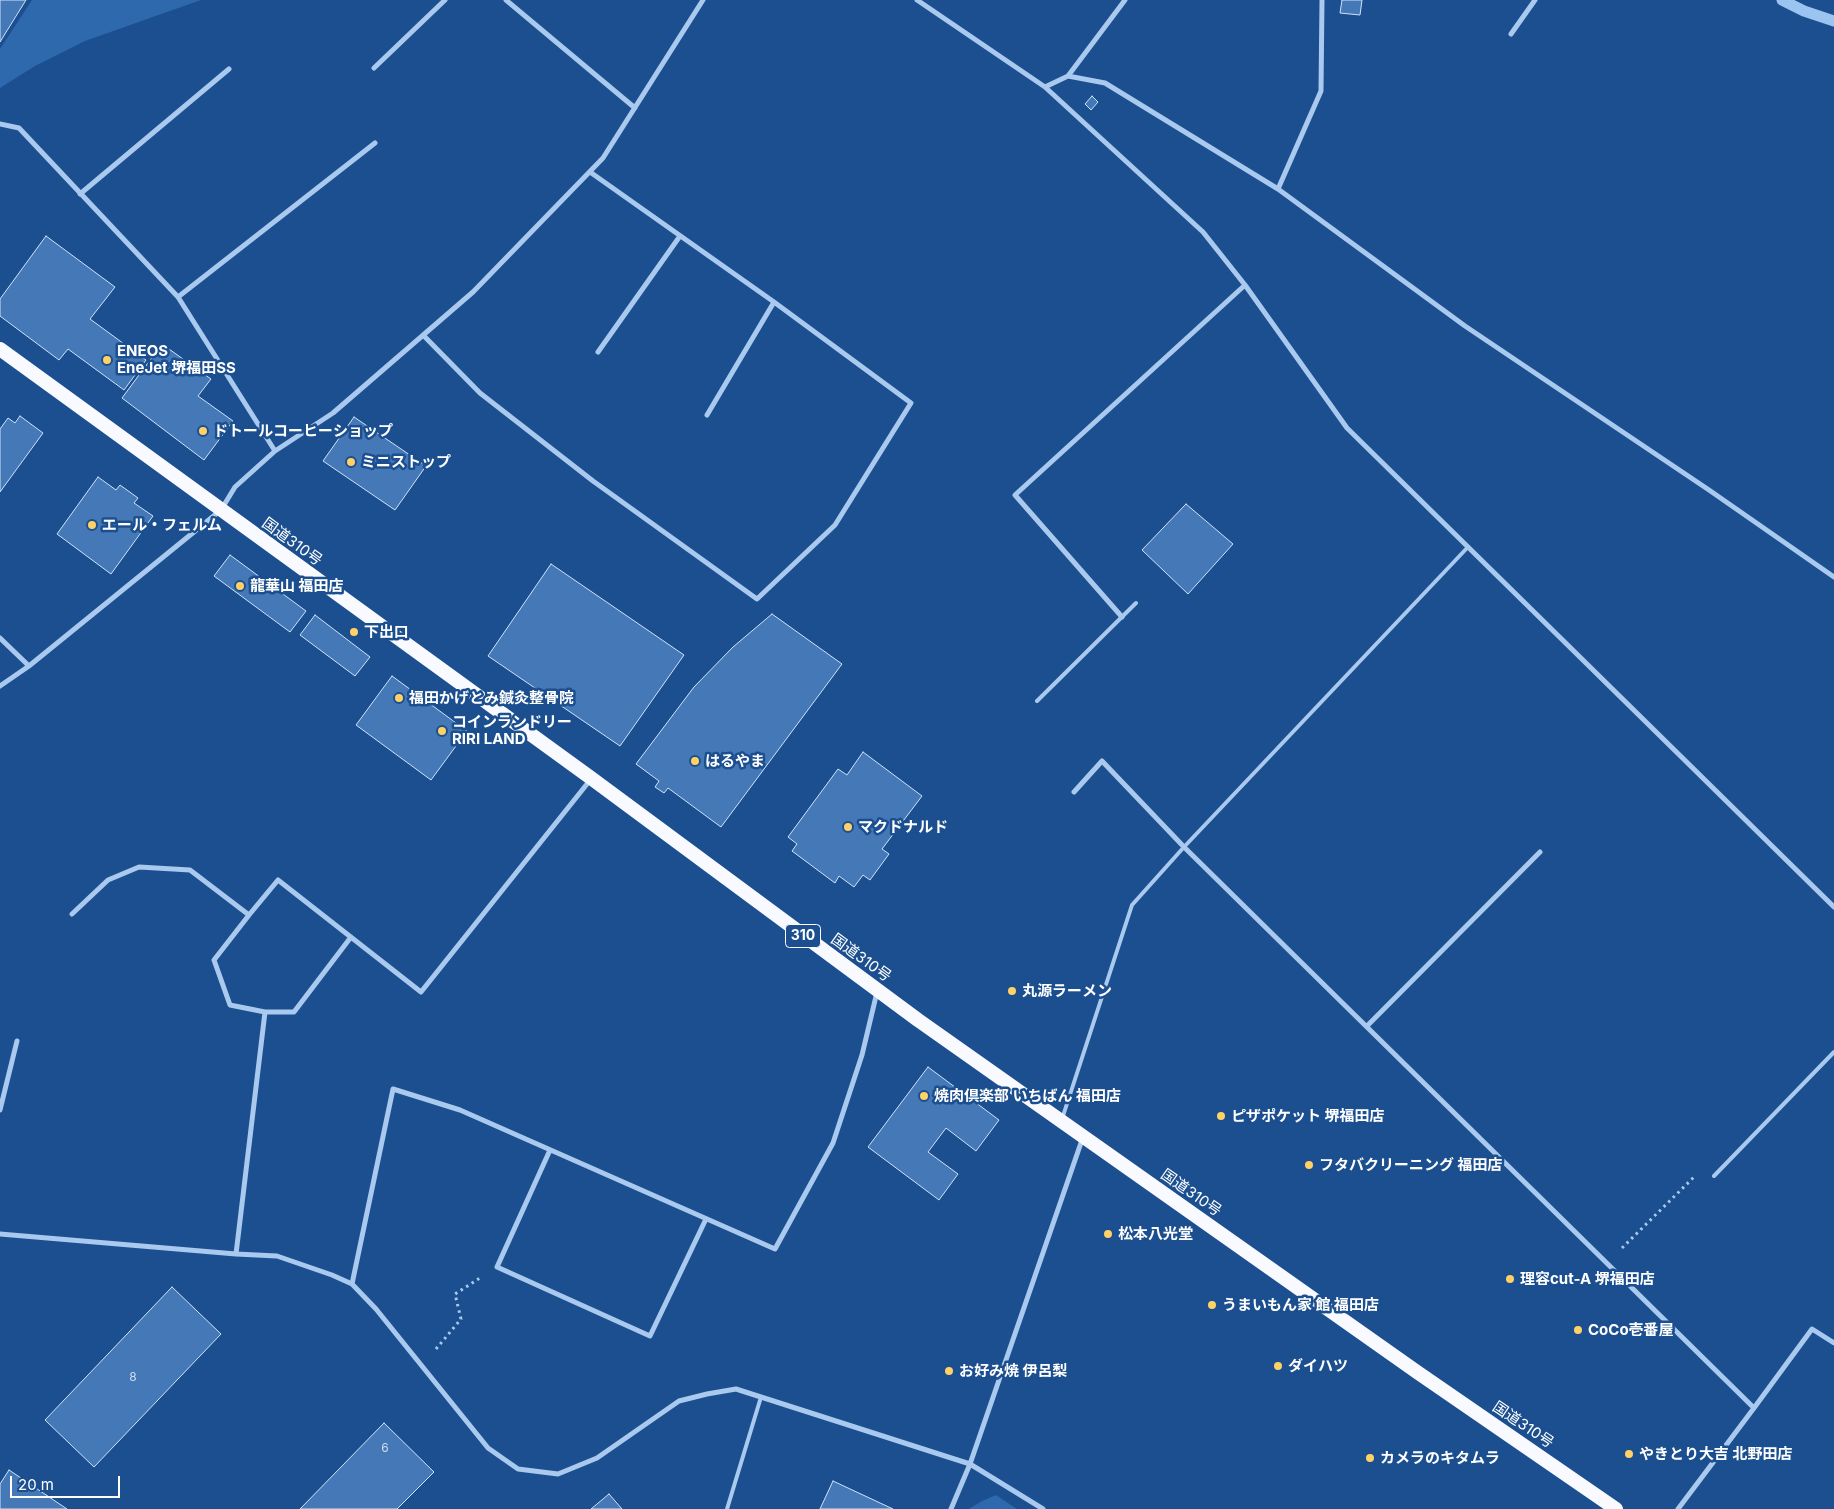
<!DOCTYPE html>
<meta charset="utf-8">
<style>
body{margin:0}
#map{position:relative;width:1834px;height:1509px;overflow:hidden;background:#1b4f8f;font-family:Inter,sans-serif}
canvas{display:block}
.scale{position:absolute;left:10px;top:1476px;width:110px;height:22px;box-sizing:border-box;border:2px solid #fff;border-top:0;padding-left:6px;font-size:15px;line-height:18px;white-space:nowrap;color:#fff;-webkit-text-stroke:4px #1b4f8f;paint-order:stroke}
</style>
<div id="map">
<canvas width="1834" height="1509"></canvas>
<div class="scale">20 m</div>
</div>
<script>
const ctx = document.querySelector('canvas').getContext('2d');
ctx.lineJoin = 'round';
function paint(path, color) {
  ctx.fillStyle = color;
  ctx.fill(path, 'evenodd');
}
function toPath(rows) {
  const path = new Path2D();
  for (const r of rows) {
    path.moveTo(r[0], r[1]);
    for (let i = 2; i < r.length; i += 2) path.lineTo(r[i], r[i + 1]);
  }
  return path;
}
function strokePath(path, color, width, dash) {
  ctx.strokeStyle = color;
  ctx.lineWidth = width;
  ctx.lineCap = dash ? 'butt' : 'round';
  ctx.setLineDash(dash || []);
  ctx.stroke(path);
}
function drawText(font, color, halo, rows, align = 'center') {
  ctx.font = font + ' Inter,"Noto Sans JP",sans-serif';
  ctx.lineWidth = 5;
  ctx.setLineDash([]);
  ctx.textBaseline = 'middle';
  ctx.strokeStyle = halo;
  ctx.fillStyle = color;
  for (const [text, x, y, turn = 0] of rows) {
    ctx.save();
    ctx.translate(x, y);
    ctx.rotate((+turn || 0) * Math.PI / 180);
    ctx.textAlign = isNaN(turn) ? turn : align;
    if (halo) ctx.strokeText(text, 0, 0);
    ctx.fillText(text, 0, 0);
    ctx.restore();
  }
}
paint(toPath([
 [32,0,201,0,85,41,35,66,0,88,0,49],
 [996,1495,1017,1509,969,1509,982,1501]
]), '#2e69ad');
strokePath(toPath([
 [1782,0,1804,11,1834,21]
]), '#9cc4f0', 11);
const building = toPath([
 [0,0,26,0,0,42,0,0],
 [1342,0,1362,0,1360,15,1340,13,1342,0],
 [1092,96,1098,102,1091,110,1085,104,1092,96],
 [46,236,115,287,90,319,146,360,124,390,68,349,59,360,0,316,0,299,46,236],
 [162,344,211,379,198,396,233,421,204,460,122,398,162,344],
 [20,416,43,433,0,492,0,429,8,418,15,423,20,416],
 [354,417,426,466,395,510,323,461,354,417],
 [98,477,116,490,120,485,138,498,134,503,153,516,111,574,57,534,98,477],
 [1186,504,1233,544,1188,594,1142,550,1186,504],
 [230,555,306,611,290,632,214,576,230,555],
 [551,564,684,655,620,746,488,656,551,564],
 [772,614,842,664,721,827,668,788,664,793,655,787,659,781,636,764,694,687,733,647,772,614],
 [315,615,370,657,355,676,300,635,315,615],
 [392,676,467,731,431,780,356,725,392,676],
 [863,752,922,796,882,849,889,854,870,880,863,875,854,887,839,876,835,883,792,851,797,844,788,837,838,769,847,775,863,752],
 [928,1067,999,1120,976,1151,946,1128,928,1152,958,1174,939,1200,868,1147,928,1067],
 [172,1287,221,1334,94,1467,45,1420,172,1287],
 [384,1423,434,1472,397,1509,300,1509,384,1423],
 [9,1470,67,1509,0,1509,0,1484,9,1470],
 [833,1481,893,1509,820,1509,833,1481],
 [609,1494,622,1509,591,1509,609,1494]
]);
paint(building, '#4478b7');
strokePath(building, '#cfe3fa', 1);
strokePath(toPath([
 [1622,1248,1694,1177],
 [436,1349,461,1319,455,1294,480,1278]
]), '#a9c9ee', 3, [2.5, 4]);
strokePath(toPath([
 [1037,701,1136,603],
 [1062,1119,1132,905,1184,847,1468,547],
 [1714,1176,1834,1052],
 [727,1509,761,1397]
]), '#a9c9ee', 4);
strokePath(toPath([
 [506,0,635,108],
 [917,0,1045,87,1203,232,1245,285,1347,428,1834,907],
 [1511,34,1535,0],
 [374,68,445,0],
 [1068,76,1125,0],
 [1045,87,1068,76,1105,83,1278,189,1465,326,1709,490,1834,577],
 [0,124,19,128,178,297,275,451],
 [590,172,774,302],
 [1278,189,1321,91,1322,0],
 [80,194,229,69],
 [178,297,375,143],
 [424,336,480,393,593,481,757,599,835,525,911,403,774,302,707,415],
 [598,352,680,236],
 [1122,617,1015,495,1245,285],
 [0,638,29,666],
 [0,686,29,666,221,510,235,487,275,451,333,413,473,292,603,158,703,0],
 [1074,792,1102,761,1184,847,1754,1408,1678,1509],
 [72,914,108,880,139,867,190,870,249,915,278,880,421,992,591,779],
 [249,915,214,960,230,1005,265,1012,294,1012,351,937],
 [1367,1026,1540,852],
 [0,1110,17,1041],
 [550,1150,497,1267,650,1336,706,1219],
 [0,1234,236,1254,277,1256,332,1275,352,1284,376,1309,488,1448,518,1469,558,1474,597,1458,679,1401,707,1394,736,1389,970,1464,1043,1509],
 [236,1254,265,1012],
 [352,1284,393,1089,460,1110,775,1249,833,1143,862,1055,877,992],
 [1754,1408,1812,1329,1834,1343],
 [951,1509,970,1464,1083,1137]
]), '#a9c9ee', 5);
strokePath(toPath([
 [0,349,591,778,918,1020,1417,1372,1616,1509]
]), '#f8faff', 14);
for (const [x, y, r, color] of [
 [107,360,5,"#ffd166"],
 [203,431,5,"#ffd166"],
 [351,462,5,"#ffd166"],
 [92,525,5,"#ffd166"],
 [240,586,5,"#ffd166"],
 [354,632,5,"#ffd166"],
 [399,698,5,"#ffd166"],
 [442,731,5,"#ffd166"],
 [695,761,5,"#ffd166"],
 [848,827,5,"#ffd166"],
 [1012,991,5,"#ffd166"],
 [924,1096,5,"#ffd166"],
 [1221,1116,5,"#ffd166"],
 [1309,1165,5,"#ffd166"],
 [1108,1234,5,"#ffd166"],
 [1510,1279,5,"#ffd166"],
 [1212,1305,5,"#ffd166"],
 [1578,1330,5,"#ffd166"],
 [1278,1366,5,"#ffd166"],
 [949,1371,5,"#ffd166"],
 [1629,1454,5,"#ffd166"],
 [1370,1458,5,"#ffd166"]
]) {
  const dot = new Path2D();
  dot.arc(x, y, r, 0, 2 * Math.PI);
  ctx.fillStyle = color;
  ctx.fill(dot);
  strokePath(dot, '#1b4f8f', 2);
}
drawText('12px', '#d0dded', null, [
 ["8",133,1377],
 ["6",385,1448]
]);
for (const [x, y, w] of [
 [803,936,35]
]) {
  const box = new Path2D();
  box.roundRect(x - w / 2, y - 11.5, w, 23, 4);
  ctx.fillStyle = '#1b4f8f';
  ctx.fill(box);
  strokePath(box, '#fff', 1);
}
drawText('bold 14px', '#fff', null, [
 ["310",803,936]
]);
drawText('bold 15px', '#fff', '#1b4f8f', [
 ["ENEOS",117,351],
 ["EneJet 堺福田SS",117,368],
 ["ドトールコーヒーショップ",213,431],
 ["ミニストップ",361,462],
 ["エール・フェルム",102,525],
 ["龍華山 福田店",250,586],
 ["下出口",364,632],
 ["福田かげとみ鍼灸整骨院",409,698],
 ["コインランドリー",452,722],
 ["RIRI LAND",452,739],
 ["はるやま",705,761],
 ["マクドナルド",858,827],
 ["丸源ラーメン",1022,991],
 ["焼肉倶楽部 いちばん 福田店",934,1096],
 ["ピザポケット 堺福田店",1231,1116],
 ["フタバクリーニング 福田店",1319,1165],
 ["松本八光堂",1118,1234],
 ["理容cut-A 堺福田店",1520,1279],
 ["うまいもん家 館 福田店",1222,1305],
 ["CoCo壱番屋",1588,1330],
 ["ダイハツ",1288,1366],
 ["お好み焼 伊呂梨",959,1371],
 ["やきとり大吉 北野田店",1639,1454],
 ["カメラのキタムラ",1380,1458]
], 'left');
drawText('15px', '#fff', '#1b4f8f', [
 ["国道310号",292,542,36],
 ["国道310号",861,958,36],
 ["国道310号",1191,1193,35],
 ["国道310号",1523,1425,34]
]);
</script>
